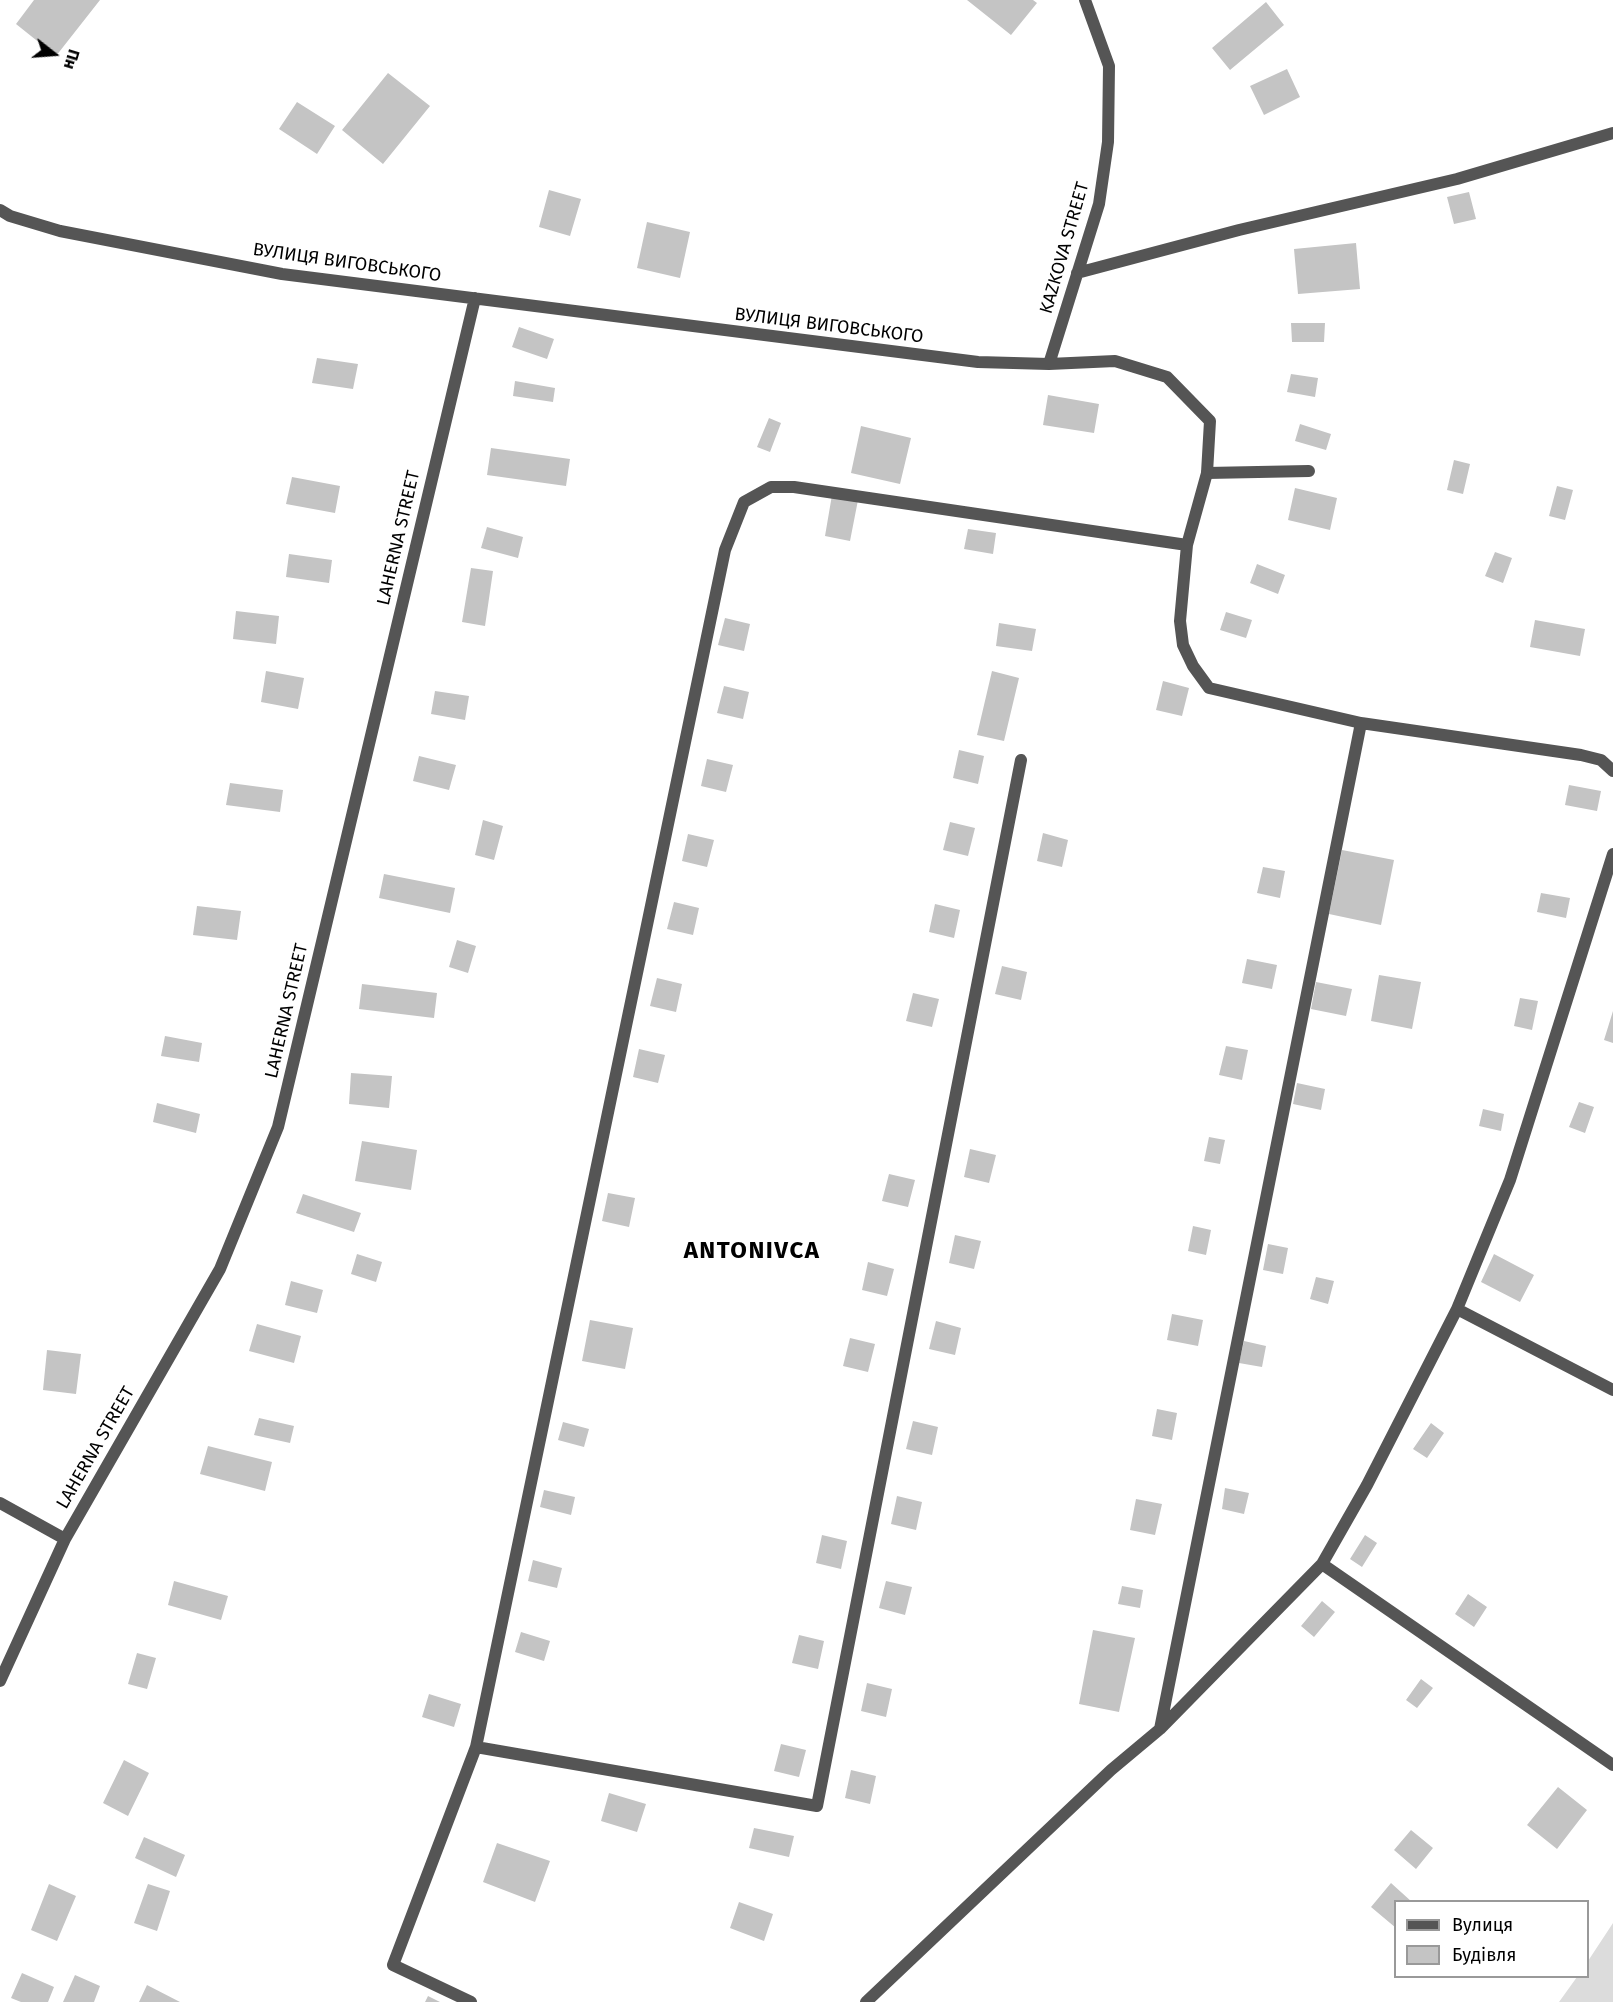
<!DOCTYPE html>
<meta charset="utf-8">
<style>
body{margin:0}
#map{position:relative;width:1613px;height:2002px;overflow:hidden;background:#fff;font-family:"Fira Sans",sans-serif}
canvas{display:block}
.legend{position:absolute;left:1394px;top:1900px;width:195px;height:78px;box-sizing:border-box;background:#fff;border:2px solid #999;margin:0;padding:8px 10px;list-style:none;font-size:18px;color:#000}
.legend li{display:flex;align-items:center;gap:12px;height:30px}
.legend b{width:30px;border:2px solid #999}
.north{position:absolute;left:24px;top:24px;width:60px;height:60px;-webkit-text-stroke:4px #fff;paint-order:stroke;rotate:107deg;font-size:16px;font-weight:700;line-height:24px;text-align:center;color:#000}
.north::after{content:'';display:block;margin:auto;width:21px;height:27px;background:#000;clip-path:polygon(50% 0,100% 100%,50% 72%,0 100%)}
</style>
<div id="map">
<canvas width="1613" height="2002"></canvas>
<ul class="legend">
<li><b style="height:8px;background:#555"></b>Вулиця</li>
<li><b style="height:16px;background:#c4c4c4"></b>Будівля</li>
</ul>
<div class="north">Пн</div>
</div>
<script>
const ctx = document.querySelector('canvas').getContext('2d');
ctx.lineJoin = 'round';
function paint(path, color) {
  ctx.fillStyle = color;
  ctx.fill(path, 'evenodd');
}
function toPath(rows) {
  const path = new Path2D();
  for (const r of rows) {
    path.moveTo(r[0], r[1]);
    for (let i = 2; i < r.length; i += 2) path.lineTo(r[i], r[i + 1]);
  }
  return path;
}
function strokePath(path, color, width, dash) {
  ctx.strokeStyle = color;
  ctx.lineWidth = width;
  ctx.lineCap = dash ? 'butt' : 'round';
  ctx.setLineDash(dash || []);
  ctx.stroke(path);
}
function drawText(font, color, halo, rows, align = 'center') {
  ctx.font = font + ' "Fira Sans",sans-serif';
  ctx.lineWidth = 5;
  ctx.setLineDash([]);
  ctx.textBaseline = 'middle';
  ctx.strokeStyle = halo;
  ctx.fillStyle = color;
  for (const [text, x, y, turn = 0] of rows) {
    ctx.save();
    ctx.translate(x, y);
    ctx.rotate((+turn || 0) * Math.PI / 180);
    ctx.textAlign = isNaN(turn) ? turn : align;
    if (halo) ctx.strokeText(text, 0, 0);
    ctx.fillText(text, 0, 0);
    ctx.restore();
  }
}
paint(toPath([
 [1613,1923,1613,2002,1559,2002,1577,1977,1588,1976,1588,1961]
]), '#dcdcdc');
paint(toPath([
 [34,0,100,0,56,56,16,24],
 [967,0,1033,0,1037,3,1011,35],
 [1266,2,1284,25,1230,70,1212,48],
 [1287,69,1300,97,1264,115,1250,86],
 [388,73,430,106,383,164,342,130],
 [297,102,335,126,317,154,279,129],
 [549,190,581,199,570,236,539,227],
 [1469,192,1476,219,1454,224,1447,197],
 [647,222,690,232,680,278,637,268],
 [1356,243,1360,289,1298,294,1294,249],
 [1291,323,1325,323,1324,342,1292,342],
 [519,327,554,339,547,359,512,347],
 [317,358,358,364,353,389,312,383],
 [1291,374,1318,378,1315,397,1287,392],
 [515,381,555,388,553,402,513,396],
 [1048,395,1099,404,1094,433,1043,425],
 [769,418,781,423,770,452,757,447],
 [1300,424,1331,434,1326,450,1295,441],
 [861,426,911,438,900,484,851,473],
 [491,448,570,459,566,486,487,475],
 [1454,460,1470,464,1463,494,1447,490],
 [292,477,340,486,335,513,286,504],
 [1557,486,1573,490,1565,520,1549,516],
 [1295,488,1337,498,1330,530,1288,520],
 [832,495,858,500,850,541,825,536],
 [487,527,523,537,518,558,481,548],
 [968,529,996,533,993,554,964,549],
 [1495,552,1512,558,1503,583,1485,576],
 [289,554,332,560,329,583,286,577],
 [1257,564,1285,575,1278,594,1250,583],
 [471,568,493,571,485,626,462,622],
 [236,611,279,616,276,644,233,639],
 [1226,612,1252,620,1246,638,1220,630],
 [725,618,750,624,744,651,718,645],
 [1535,620,1585,629,1580,656,1530,647],
 [999,623,1036,629,1032,651,996,646],
 [266,671,304,678,298,709,261,702],
 [992,671,1019,678,1004,741,977,735],
 [1163,681,1189,688,1182,716,1156,710],
 [724,686,749,692,743,719,717,713],
 [435,691,469,696,465,720,431,714],
 [959,750,984,756,978,784,953,778],
 [419,756,456,765,449,790,413,781],
 [707,759,733,765,726,792,701,786],
 [230,783,283,790,280,812,226,805],
 [1569,785,1601,791,1597,811,1565,805],
 [483,820,503,826,494,860,475,855],
 [950,822,975,828,968,856,943,850],
 [1043,833,1068,840,1062,867,1037,861],
 [688,834,714,840,707,867,682,861],
 [1342,850,1394,860,1381,925,1329,914],
 [1263,867,1285,871,1280,898,1257,893],
 [384,874,455,888,450,913,379,898],
 [1541,893,1570,898,1566,918,1537,912],
 [674,902,699,908,693,935,667,929],
 [935,904,960,910,954,938,929,932],
 [197,906,241,911,237,940,193,935],
 [457,940,476,946,468,973,449,967],
 [1247,959,1277,965,1272,989,1242,983],
 [1002,966,1027,972,1021,1000,995,994],
 [1379,975,1421,982,1412,1029,1371,1021],
 [657,978,682,984,676,1012,650,1006],
 [1316,982,1352,989,1346,1016,1311,1009],
 [362,984,437,993,434,1018,359,1009],
 [913,993,939,999,932,1027,906,1021],
 [1520,998,1538,1001,1532,1030,1514,1026],
 [1613,1011,1613,1043,1604,1040],
 [165,1036,202,1043,199,1062,161,1056],
 [1226,1046,1248,1050,1242,1080,1219,1075],
 [639,1049,665,1055,658,1083,633,1077],
 [351,1073,392,1076,389,1108,349,1104],
 [1297,1083,1325,1089,1321,1110,1293,1104],
 [1579,1102,1594,1107,1585,1133,1569,1127],
 [157,1103,200,1114,196,1133,153,1122],
 [1483,1109,1504,1114,1501,1131,1479,1126],
 [1209,1137,1225,1140,1220,1164,1204,1161],
 [362,1141,417,1150,411,1190,355,1181],
 [970,1149,996,1155,989,1183,964,1177],
 [889,1174,915,1180,908,1207,882,1201],
 [608,1193,635,1198,629,1227,602,1221],
 [303,1194,361,1213,354,1232,296,1213],
 [1193,1226,1211,1230,1206,1255,1188,1251],
 [955,1235,981,1241,974,1269,949,1263],
 [1268,1244,1288,1248,1283,1274,1263,1270],
 [357,1254,382,1262,376,1282,351,1274],
 [1494,1254,1534,1275,1520,1302,1481,1282],
 [868,1262,894,1269,887,1296,862,1290],
 [1316,1277,1334,1281,1328,1304,1310,1299],
 [291,1281,323,1290,317,1313,285,1305],
 [1172,1314,1203,1320,1198,1346,1167,1340],
 [590,1320,633,1328,625,1369,582,1361],
 [936,1321,961,1328,955,1355,929,1349],
 [257,1324,301,1336,294,1363,249,1351],
 [850,1338,875,1344,868,1372,843,1366],
 [1244,1341,1266,1346,1262,1367,1239,1363],
 [47,1350,81,1354,76,1394,43,1390],
 [1157,1409,1177,1413,1172,1440,1152,1436],
 [259,1418,294,1426,290,1443,254,1435],
 [913,1421,938,1427,932,1455,906,1449],
 [563,1422,589,1429,584,1447,558,1440],
 [1431,1423,1444,1433,1427,1458,1413,1449],
 [208,1446,272,1462,265,1491,200,1474],
 [1225,1488,1249,1493,1244,1514,1222,1509],
 [544,1490,575,1497,571,1515,540,1507],
 [897,1496,922,1502,916,1530,891,1524],
 [1136,1499,1162,1504,1155,1535,1130,1530],
 [822,1535,847,1541,841,1569,816,1563],
 [1365,1535,1377,1543,1362,1567,1350,1559],
 [533,1560,562,1568,557,1588,528,1581],
 [174,1581,228,1596,221,1620,168,1605],
 [886,1581,912,1587,905,1615,879,1608],
 [1122,1586,1143,1590,1140,1608,1118,1604],
 [1468,1594,1487,1607,1474,1627,1455,1614],
 [1322,1601,1335,1612,1314,1637,1301,1626],
 [1093,1630,1135,1638,1119,1712,1079,1704],
 [521,1632,550,1641,544,1661,515,1652],
 [799,1635,824,1641,818,1669,792,1663],
 [137,1653,156,1658,147,1689,128,1684],
 [1421,1679,1433,1688,1417,1708,1406,1700],
 [867,1683,892,1689,886,1717,861,1711],
 [429,1694,461,1704,454,1727,422,1717],
 [781,1744,806,1750,799,1777,774,1771],
 [124,1760,149,1773,128,1816,103,1803],
 [851,1770,876,1776,870,1804,845,1798],
 [1558,1787,1587,1810,1557,1849,1527,1825],
 [609,1793,646,1804,637,1832,601,1821],
 [754,1828,794,1836,789,1857,749,1848],
 [1411,1830,1433,1848,1416,1869,1394,1850],
 [144,1837,185,1855,176,1877,135,1858],
 [497,1843,550,1861,535,1902,483,1882],
 [1391,1883,1412,1902,1396,1902,1396,1928,1371,1907],
 [49,1884,76,1896,57,1941,31,1930],
 [148,1884,170,1891,157,1931,134,1923],
 [739,1902,773,1914,764,1941,730,1928],
 [22,1973,54,1987,48,2002,21,2002,11,1998],
 [75,1975,100,1986,94,2002,63,2002],
 [147,1985,180,2002,139,2002],
 [428,1996,440,2002,425,2002]
]), '#c4c4c4');
strokePath(toPath([
 [1207,473,1309,471]
]), '#555', 12);
strokePath(toPath([
 [0,210,10,216,60,231,282,274,978,362,1049,364,1115,361,1167,377,1210,421,1207,473,1187,545,1180,621,1183,645,1193,666,1209,688,1361,723,1581,755,1601,760,1613,771],
 [1077,273,1239,230,1457,179,1613,133],
 [1049,364,1099,204,1108,142,1109,66,1085,0],
 [1021,760,817,1806,476,1747,725,550,744,502,771,487,794,487,1187,545],
 [1457,1309,1613,1390],
 [0,1503,65,1539],
 [1322,1564,1613,1765],
 [0,1681,65,1539,220,1269,278,1127,475,298],
 [1160,1729,1361,723],
 [471,2002,393,1965,476,1747],
 [866,2002,1111,1770,1160,1729,1322,1564,1367,1485,1457,1309,1510,1180,1613,854]
]), '#555', 12);
drawText('18px', '#000', '#fff', [
 ["KAZKOVA STREET",1065,248,-74],
 ["ВУЛИЦЯ ВИГОВСЬКОГО",347,263,8],
 ["ВУЛИЦЯ ВИГОВСЬКОГО",829,326,7],
 ["LAHERNA STREET",399,538,-77],
 ["LAHERNA STREET",287,1011,-77],
 ["LAHERNA STREET",96,1448,-60]
]);
ctx.letterSpacing = '1.5px';
drawText('bold 24px', '#000', '#fff', [
 ["ANTONIVCA",752,1251]
]);
ctx.letterSpacing = '0px';
</script>
